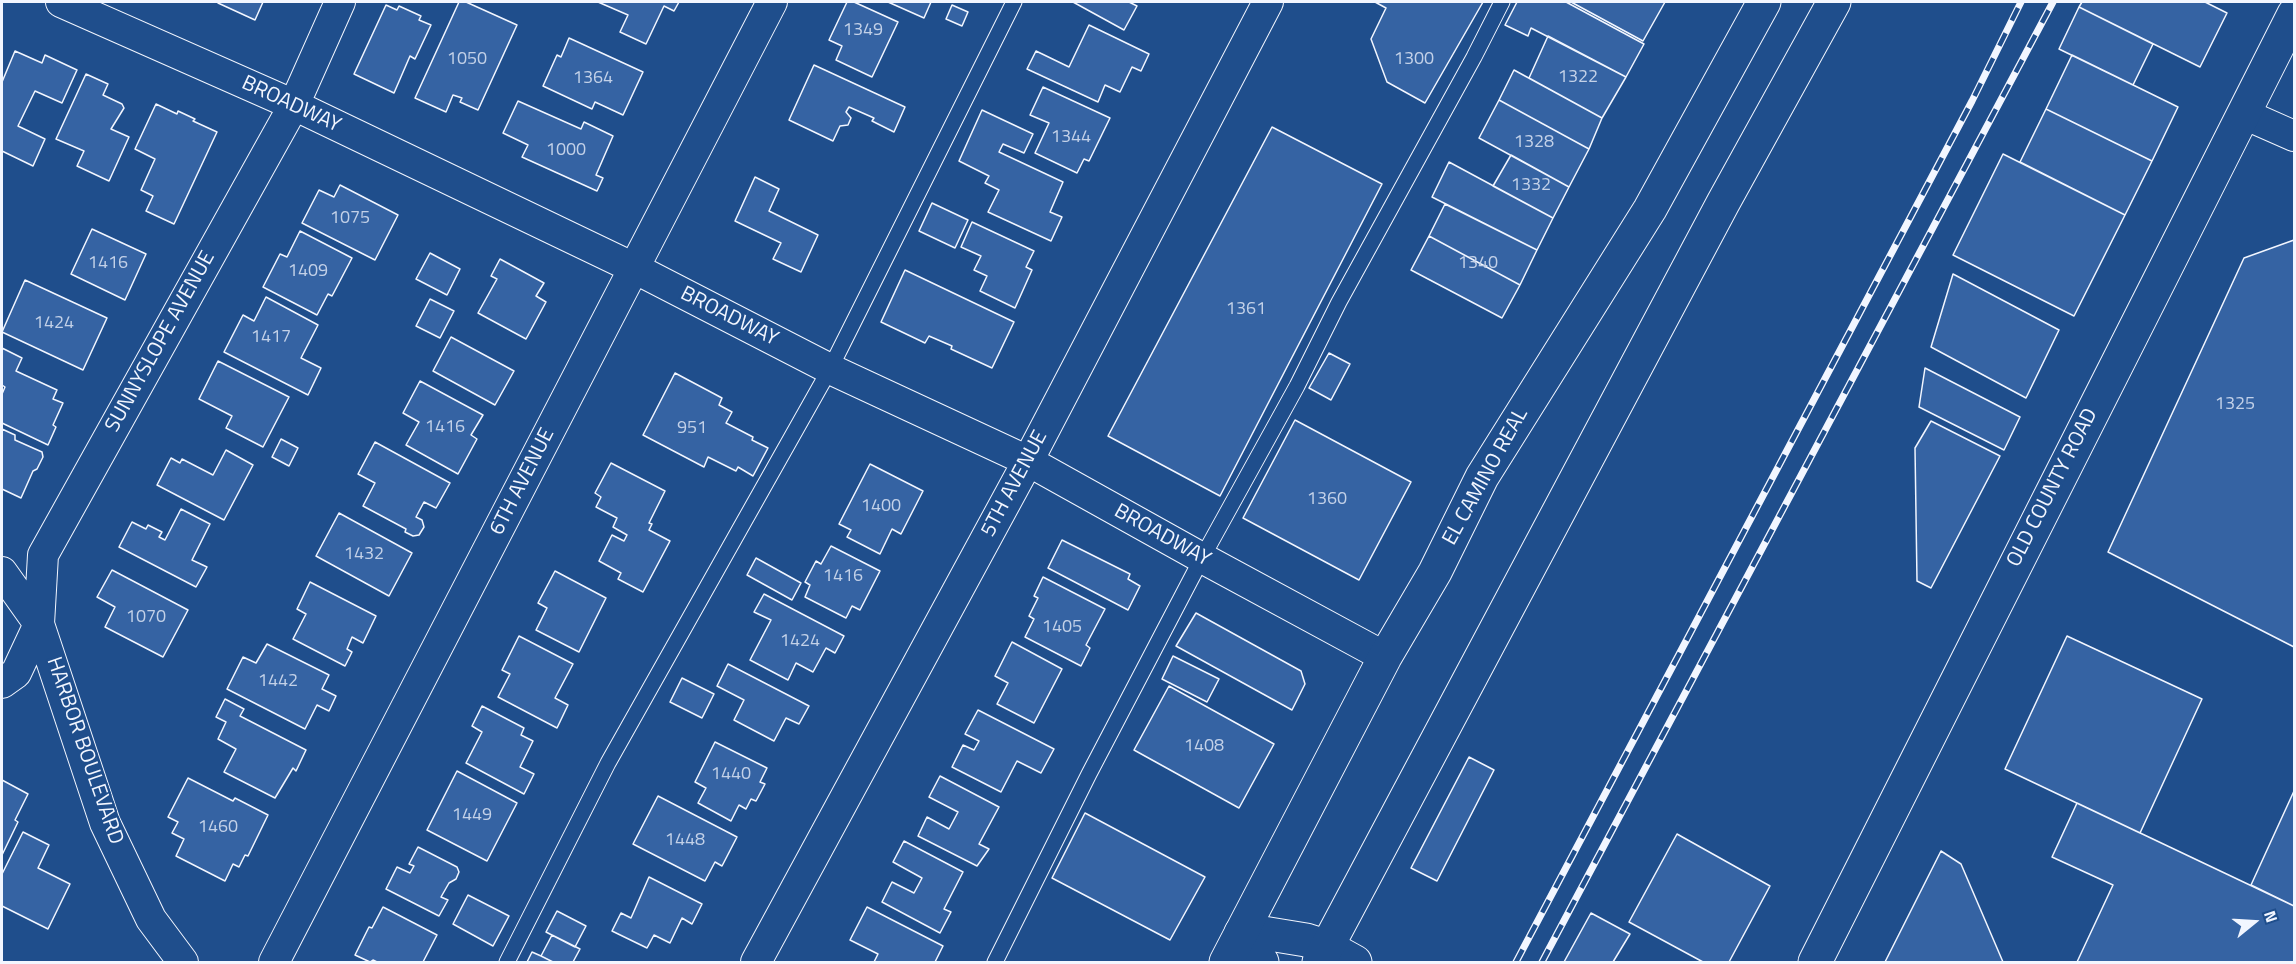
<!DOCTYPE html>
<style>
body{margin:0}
#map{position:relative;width:2296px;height:964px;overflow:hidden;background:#1f4e8c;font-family:"Titillium Web",sans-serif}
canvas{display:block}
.frame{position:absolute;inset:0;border:3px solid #f2f6ff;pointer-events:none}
.north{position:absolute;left:2224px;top:892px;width:60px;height:60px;-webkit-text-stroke:4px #1f4e8c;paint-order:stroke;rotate:72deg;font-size:16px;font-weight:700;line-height:24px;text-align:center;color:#f2f6ff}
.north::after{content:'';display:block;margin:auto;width:21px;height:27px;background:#f2f6ff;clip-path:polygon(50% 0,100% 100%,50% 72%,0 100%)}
</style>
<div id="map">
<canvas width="2296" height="964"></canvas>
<div class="frame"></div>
<div class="north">N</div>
</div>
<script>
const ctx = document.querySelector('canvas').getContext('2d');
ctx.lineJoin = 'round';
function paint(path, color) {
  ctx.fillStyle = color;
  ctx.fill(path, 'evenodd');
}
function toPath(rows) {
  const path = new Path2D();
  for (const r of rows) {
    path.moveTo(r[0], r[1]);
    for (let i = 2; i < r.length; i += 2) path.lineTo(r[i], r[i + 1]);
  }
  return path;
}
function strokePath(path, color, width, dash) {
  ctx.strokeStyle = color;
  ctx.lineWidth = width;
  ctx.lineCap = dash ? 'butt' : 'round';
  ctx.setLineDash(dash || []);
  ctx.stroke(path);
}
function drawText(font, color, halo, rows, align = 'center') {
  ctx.font = font + ' "Titillium Web",sans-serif';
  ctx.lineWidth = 4.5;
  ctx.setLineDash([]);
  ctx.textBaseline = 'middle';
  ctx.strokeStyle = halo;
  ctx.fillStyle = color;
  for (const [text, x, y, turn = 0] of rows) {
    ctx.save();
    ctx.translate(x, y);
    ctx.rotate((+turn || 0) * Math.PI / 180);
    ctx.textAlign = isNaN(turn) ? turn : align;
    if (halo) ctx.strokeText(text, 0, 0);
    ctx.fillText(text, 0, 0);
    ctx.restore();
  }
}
const building = toPath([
 [219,2,263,2,255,20,218,3,219,2],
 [459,2,466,2,517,25,478,110,460,102,462,98,453,95,446,112,415,98,459,2],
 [598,2,679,2,674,11,664,6,646,44,620,32,628,15,598,2],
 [847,2,854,2,898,22,872,77,836,60,842,46,829,40,847,2],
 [888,2,931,2,924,18,888,2],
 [1073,2,1129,2,1137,6,1124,30,1073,2],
 [1375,2,1483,2,1425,103,1387,82,1371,39,1386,8,1375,2],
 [1517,2,1566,2,1644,44,1626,77,1531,28,1528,36,1505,25,1517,2],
 [1571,2,1665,2,1643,41,1571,2],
 [2082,2,2205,2,2227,13,2200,67,2079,7,2082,2],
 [386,5,397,10,399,6,421,16,419,20,431,25,415,59,410,56,394,93,354,74,386,5],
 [952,5,968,12,962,26,946,19,952,5],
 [2079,7,2153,44,2133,85,2059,49,2079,7],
 [1089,25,1149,54,1141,71,1132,67,1120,92,1105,85,1098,102,1027,69,1036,51,1069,67,1089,25],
 [1548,36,1626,77,1602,118,1529,78,1548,36],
 [569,38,643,72,623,115,595,102,592,109,543,86,557,55,561,57,569,38],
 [15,51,42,63,45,55,77,70,62,103,35,91,18,126,45,139,33,166,2,151,2,82,15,51],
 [2072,55,2178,107,2152,161,2046,109,2072,55],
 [814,65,905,107,894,132,872,121,874,118,849,107,846,112,851,118,848,125,840,126,833,141,789,120,814,65],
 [1514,70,1602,118,1589,149,1499,100,1514,70],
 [86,74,108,84,103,95,122,104,124,108,111,129,129,137,109,181,77,166,84,151,56,139,86,74],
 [1043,87,1110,118,1089,161,1084,159,1077,173,1035,153,1049,123,1030,115,1043,87],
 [1499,100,1589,149,1569,187,1479,138,1499,100],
 [518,101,581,129,584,122,613,136,596,175,603,178,597,191,522,157,528,145,503,133,518,101],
 [156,104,177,114,178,111,195,119,193,121,217,132,174,224,146,211,153,196,141,190,155,159,135,149,156,104],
 [2046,109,2152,161,2125,215,2020,162,2046,109],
 [982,110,1033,134,1024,153,1003,144,999,152,1063,182,1050,212,1062,217,1051,241,988,212,999,190,985,183,989,176,959,161,982,110],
 [1272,127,1382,184,1220,496,1108,436,1272,127],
 [2003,154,2125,215,2074,316,1953,255,2003,154],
 [1511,155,1569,187,1553,218,1493,186,1511,155],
 [1449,162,1553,218,1537,250,1432,197,1449,162],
 [755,177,779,189,769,211,818,235,801,272,773,259,781,243,735,221,755,177],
 [340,185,398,215,375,260,302,223,319,190,334,197,340,185],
 [932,203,968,220,955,248,919,231,932,203],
 [1445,204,1537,250,1520,285,1429,236,1445,204],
 [972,222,1034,251,1026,267,1032,270,1015,308,980,291,987,276,974,270,981,256,961,247,972,222],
 [92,229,146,254,125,300,71,274,92,229],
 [300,231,352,258,332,296,328,294,317,315,263,287,280,254,287,257,300,231],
 [1429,236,1520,285,1502,318,1411,270,1429,236],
 [2294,240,2294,647,2108,552,2244,258,2294,240],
 [430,253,460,269,447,295,416,279,430,253],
 [500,259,544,283,536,296,546,302,526,339,478,313,497,279,491,276,500,259],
 [905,270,1014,322,992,368,951,349,952,346,929,336,925,343,881,322,905,270],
 [1953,274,2059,330,2026,398,1931,347,1953,274],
 [25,280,107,318,83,370,2,332,25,280],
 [266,297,318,325,301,358,321,368,308,395,224,352,243,315,254,321,266,297],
 [430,299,454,311,440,338,416,326,430,299],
 [451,337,514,371,495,405,433,371,451,337],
 [2,348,22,358,16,371,57,390,53,399,63,403,53,425,56,427,48,445,2,423,2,394,5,387,2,385,2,348],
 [1329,353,1350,364,1331,400,1309,388,1329,353],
 [218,361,289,397,263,447,226,428,232,416,199,399,218,361],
 [1925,368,2020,417,2004,450,1919,407,1925,368],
 [675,373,722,398,719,405,732,412,726,423,753,437,752,440,768,448,753,476,738,467,736,471,708,457,704,467,643,435,675,373],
 [420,381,483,415,471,435,477,439,458,474,406,445,419,422,403,413,420,381],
 [1295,420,1411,482,1359,580,1243,518,1295,420],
 [1931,421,2000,456,1931,588,1917,581,1915,448,1931,421],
 [2,429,15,435,15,440,42,452,43,457,37,469,33,471,21,498,2,489,2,429],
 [281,439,298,448,289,466,272,457,281,439],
 [375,442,450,483,436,508,424,502,416,517,422,520,424,527,419,535,413,536,405,532,406,529,363,506,375,483,358,474,375,442],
 [226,450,253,465,224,520,157,485,171,458,180,463,182,459,213,475,226,450],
 [611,463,665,491,649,523,652,524,649,530,670,541,643,592,618,579,621,573,599,561,612,535,624,541,627,535,613,527,617,518,596,507,601,497,595,493,611,463],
 [870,464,923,491,901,534,892,529,880,554,847,537,851,530,839,524,870,464],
 [181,509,210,524,192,560,207,567,196,587,119,547,132,522,146,529,148,525,162,532,159,537,165,540,181,509],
 [339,513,412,553,389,596,316,556,339,513],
 [1062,540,1130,574,1128,579,1140,586,1128,610,1048,568,1062,540],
 [831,546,880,571,860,610,852,606,846,618,805,597,810,585,805,582,816,561,821,564,831,546],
 [756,558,801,583,792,600,747,575,756,558],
 [112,570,188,610,163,657,105,627,115,607,97,597,112,570],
 [555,571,606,598,579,652,536,630,547,608,538,603,555,571],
 [1043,577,1105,609,1086,645,1090,648,1081,666,1025,637,1034,619,1029,616,1038,598,1034,596,1043,577],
 [310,582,376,616,363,643,352,637,347,649,352,652,345,666,293,639,306,614,297,609,310,582],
 [764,594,844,636,835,653,826,648,813,672,796,663,788,680,750,660,771,620,754,612,764,594],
 [1196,613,1301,671,1305,684,1292,710,1176,646,1196,613],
 [519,636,573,664,555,698,568,705,557,728,498,697,510,674,502,670,519,636],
 [2067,636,2202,699,2140,833,2005,769,2067,636],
 [1012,642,1062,669,1034,723,997,704,1008,683,995,676,1012,642],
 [267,644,329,675,322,689,336,696,329,711,317,705,305,729,227,689,243,657,256,663,267,644],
 [1173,656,1219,679,1207,702,1162,679,1173,656],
 [728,664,809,706,799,724,786,718,774,741,734,720,744,700,717,686,728,664],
 [682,678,714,694,702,718,670,702,682,678],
 [1169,686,1274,744,1239,808,1134,750,1169,686],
 [225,699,244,709,240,716,306,750,296,771,293,768,275,798,224,772,236,749,218,739,226,722,216,717,225,699],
 [482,706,524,728,521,735,533,741,520,767,534,774,524,794,466,763,482,732,472,726,482,706],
 [978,710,1054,749,1041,773,1017,761,1001,792,952,767,963,745,974,750,979,741,965,734,978,710],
 [715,742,767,768,760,782,765,784,756,801,751,799,746,809,739,805,731,821,698,803,706,788,695,782,715,742],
 [1469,757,1494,770,1437,881,1411,868,1469,757],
 [457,771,517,803,487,861,427,830,457,771],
 [940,776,999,807,979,844,989,849,977,866,918,836,927,817,949,829,958,812,929,797,940,776],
 [188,778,233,801,235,798,268,815,248,856,245,855,239,867,233,864,225,881,176,856,184,839,172,833,178,822,168,817,188,778],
 [2,780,28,794,15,820,18,822,2,855,2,780],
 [2294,791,2294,906,2251,885,2294,791],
 [658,796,737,837,722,866,715,862,705,881,633,844,658,796],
 [2077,803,2294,906,2294,962,2077,962,2113,885,2052,857,2077,803],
 [1085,813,1205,877,1170,940,1052,878,1085,813],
 [23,832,49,845,38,868,70,884,48,929,2,906,2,874,23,832],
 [1677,834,1770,886,1729,962,1703,962,1629,922,1677,834],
 [904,841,963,872,944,909,951,912,940,933,882,902,892,882,914,893,922,878,893,862,904,841],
 [418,847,457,867,459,872,456,879,449,883,441,897,448,900,439,916,386,889,397,867,410,873,414,866,409,864,418,847],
 [1941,851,1961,864,2003,962,1885,962,1941,851],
 [649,877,702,904,692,924,682,918,670,943,654,935,647,948,612,931,621,913,631,918,649,877],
 [468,895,509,916,493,946,453,924,468,895],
 [383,907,437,935,423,962,377,962,373,960,370,962,355,955,369,927,372,928,383,907],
 [867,907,943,946,935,962,874,962,878,954,850,940,867,907],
 [557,911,586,926,575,947,546,932,557,911],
 [1591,913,1630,934,1613,962,1564,962,1591,913],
 [552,935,580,949,573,962,553,962,541,956,552,935],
 [532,952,541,956,553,962,527,962,532,952]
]);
paint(building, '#3563a3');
strokePath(building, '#f2f6ff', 1.5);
const lane = toPath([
 [507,962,608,763,830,369,1014,2],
 [995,962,1089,774,1202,558,1297,386,1339,302,1474,57,1502,2]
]);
const street = toPath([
 [61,2,294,105,634,268,830,369,1028,461,1202,558,1385,657],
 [2244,114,2294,136],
 [2,572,39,624,105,823,151,919,183,962],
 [2,683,16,673,39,624,43,555,294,105,340,2],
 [274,962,772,2],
 [756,962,1028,461,1268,2]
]);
const secondary = toPath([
 [1241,933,1263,933,1306,940,1328,947,1355,962],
 [1241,933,1262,962],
 [1815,962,2294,14]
]);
const primary = toPath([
 [1226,962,1385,657,1435,572,1482,477,1650,209,1764,2],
 [1319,962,1723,203,1834,2]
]);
strokePath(lane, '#f2f6ff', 17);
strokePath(street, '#f2f6ff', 32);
strokePath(secondary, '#f2f6ff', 35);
strokePath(primary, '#f2f6ff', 35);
strokePath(lane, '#1f4e8c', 15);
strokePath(street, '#1f4e8c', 30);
strokePath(secondary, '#1f4e8c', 33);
strokePath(primary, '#1f4e8c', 33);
const rail = toPath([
 [1516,962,1972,101,2021,2],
 [1542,962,2053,2]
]);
strokePath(rail, '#f2f6ff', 7);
strokePath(rail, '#1f4e8c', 4.5, [14]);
drawText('18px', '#c3d1e8', null, [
 ["1349",863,31],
 ["1050",467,60],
 ["1300",1414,60],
 ["1322",1578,78],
 ["1364",593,79],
 ["1344",1071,138],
 ["1328",1534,143],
 ["1000",566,151],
 ["1332",1531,186],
 ["1075",350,219],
 ["1416",108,264],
 ["1340",1478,264],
 ["1409",308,272],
 ["1361",1246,310],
 ["1424",54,324],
 ["1417",271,338],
 ["1325",2235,405],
 ["1416",445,428],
 ["951",692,429],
 ["1360",1327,500],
 ["1400",881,507],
 ["1432",364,555],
 ["1416",843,577],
 ["1070",146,618],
 ["1405",1062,628],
 ["1424",800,642],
 ["1442",278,682],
 ["1408",1204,747],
 ["1440",731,775],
 ["1449",472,816],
 ["1460",218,828],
 ["1448",685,841]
]);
drawText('21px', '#f2f6ff', '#1f4e8c', [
 ["BROADWAY",291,105,25],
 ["BROADWAY",729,317,27],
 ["SUNNYSLOPE AVENUE",161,342,-61],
 ["EL CAMINO REAL",1486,477,-61],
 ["6TH AVENUE",523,482,-63],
 ["5TH AVENUE",1015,484,-62],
 ["OLD COUNTY ROAD",2053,488,-63],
 ["BROADWAY",1162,536,29],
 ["HARBOR BOULEVARD",84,751,71]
]);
</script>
